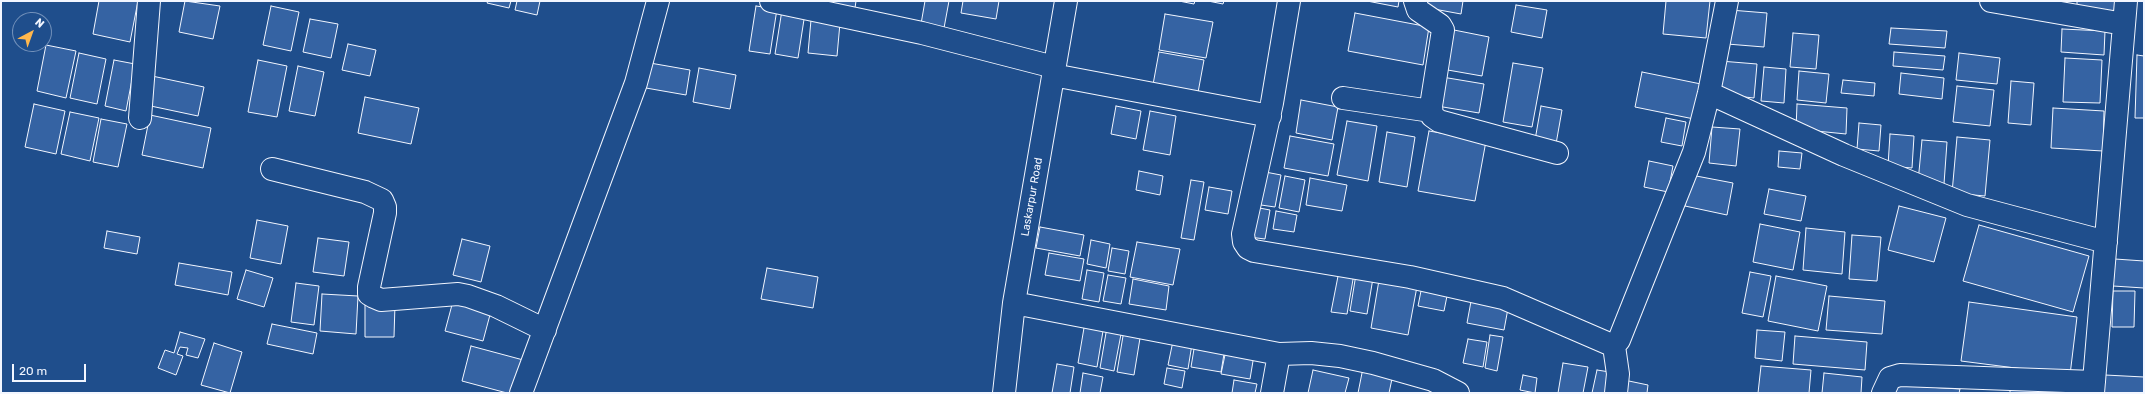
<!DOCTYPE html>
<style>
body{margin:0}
#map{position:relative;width:2145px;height:394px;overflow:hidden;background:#1f4e8c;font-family:Rubik,sans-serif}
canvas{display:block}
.frame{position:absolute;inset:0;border:2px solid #f2f6ff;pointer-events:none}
.north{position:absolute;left:12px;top:12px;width:40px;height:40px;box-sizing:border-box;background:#1f4e8c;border:1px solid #7391ba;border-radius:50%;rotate:41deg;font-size:11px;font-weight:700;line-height:16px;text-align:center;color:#f2f6ff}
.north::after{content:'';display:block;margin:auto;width:14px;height:18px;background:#ffb74d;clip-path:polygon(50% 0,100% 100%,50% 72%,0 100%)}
.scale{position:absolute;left:12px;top:364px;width:74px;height:18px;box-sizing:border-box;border:2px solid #f2f6ff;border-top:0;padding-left:5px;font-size:12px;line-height:14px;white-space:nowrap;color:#f2f6ff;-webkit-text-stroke:3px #1f4e8c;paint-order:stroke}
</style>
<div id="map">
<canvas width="2145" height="394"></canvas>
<div class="frame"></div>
<div class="north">N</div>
<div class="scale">20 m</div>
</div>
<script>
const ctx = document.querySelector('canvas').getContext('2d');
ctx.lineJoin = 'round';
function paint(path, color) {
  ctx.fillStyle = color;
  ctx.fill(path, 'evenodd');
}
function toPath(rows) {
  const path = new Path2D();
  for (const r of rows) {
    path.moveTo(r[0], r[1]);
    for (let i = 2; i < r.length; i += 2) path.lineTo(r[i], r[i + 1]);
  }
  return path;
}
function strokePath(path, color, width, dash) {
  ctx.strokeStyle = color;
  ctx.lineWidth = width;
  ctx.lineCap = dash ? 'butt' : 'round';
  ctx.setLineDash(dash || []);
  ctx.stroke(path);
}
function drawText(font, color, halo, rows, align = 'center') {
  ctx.font = font + ' Rubik,sans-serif';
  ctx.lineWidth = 3;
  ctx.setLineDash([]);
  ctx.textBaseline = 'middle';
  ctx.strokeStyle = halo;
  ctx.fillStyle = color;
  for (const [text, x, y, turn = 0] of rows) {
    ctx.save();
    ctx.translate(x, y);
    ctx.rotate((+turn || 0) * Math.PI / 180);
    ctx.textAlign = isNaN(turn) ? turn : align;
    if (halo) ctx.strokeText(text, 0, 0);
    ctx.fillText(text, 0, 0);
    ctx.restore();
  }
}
const building = toPath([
 [99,1,138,1,130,42,93,34,99,1],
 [185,1,220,6,213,39,179,32,185,1],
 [488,1,511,1,509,8,487,3,488,1],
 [517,1,540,1,537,15,515,10,517,1],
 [820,1,856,1,855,8,820,1],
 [925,1,949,1,944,28,921,24,925,1],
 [963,1,999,1,996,19,961,13,963,1],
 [1179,1,1195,1,1194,4,1179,1],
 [1208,1,1224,1,1223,4,1208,1],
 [1367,1,1399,1,1398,7,1367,1],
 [1424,1,1463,1,1461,14,1423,7,1424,1],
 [1666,1,1710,1,1706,38,1663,34,1666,1],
 [2077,1,2115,1,2114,15,2077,14,2077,1],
 [1516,5,1547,10,1542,38,1511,32,1516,5],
 [271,6,299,12,291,51,263,45,271,6],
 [756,6,777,9,770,54,749,51,756,6],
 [782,10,805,13,798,58,775,54,782,10],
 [1730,10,1767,13,1764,47,1727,44,1730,10],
 [1355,13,1429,27,1423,65,1348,51,1355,13],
 [1165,14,1213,22,1206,58,1159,50,1165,14],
 [310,19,338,24,331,58,303,52,310,19],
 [811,20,840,23,837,56,808,53,811,20],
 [1891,28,1947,31,1945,48,1889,44,1891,28],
 [1449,29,1489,37,1482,76,1442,69,1449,29],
 [2062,29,2105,31,2104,55,2061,52,2062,29],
 [1793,33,1819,35,1816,69,1790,67,1793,33],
 [348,44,376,50,370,76,342,70,348,44],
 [46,45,76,51,66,98,37,91,46,45],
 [1159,52,1204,60,1197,98,1152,90,1159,52],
 [1894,52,1945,56,1943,70,1893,66,1894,52],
 [79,53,106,59,97,104,70,98,79,53],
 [1959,53,2000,58,1997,84,1956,80,1959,53],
 [2137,55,2144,56,2144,118,2135,118,2137,55],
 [2065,58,2102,60,2100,103,2063,102,2065,58],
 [114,60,135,64,126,111,105,106,114,60],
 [258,60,287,66,277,117,248,112,258,60],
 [1720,61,1757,64,1754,98,1717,94,1720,61],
 [650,63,690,70,686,95,646,88,650,63],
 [1513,63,1543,68,1532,127,1503,122,1513,63],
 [298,66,324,72,315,116,289,111,298,66],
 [1764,67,1786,69,1784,103,1761,101,1764,67],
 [699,68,736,75,730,109,693,102,699,68],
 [1799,71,1829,74,1826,103,1797,100,1799,71],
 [1642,72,1701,84,1694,119,1635,107,1642,72],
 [1901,73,1944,78,1942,99,1899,94,1901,73],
 [152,76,204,87,198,116,146,105,152,76],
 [1442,77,1484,84,1479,113,1437,106,1442,77],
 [1843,80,1875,83,1874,96,1841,93,1843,80],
 [2011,81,2034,83,2031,125,2008,123,2011,81],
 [1957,86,1994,90,1990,126,1953,122,1957,86],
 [365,97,419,108,411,144,358,133,365,97],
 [1301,100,1338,107,1332,140,1296,133,1301,100],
 [34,104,65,111,56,154,25,147,34,104],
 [1797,104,1847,108,1846,134,1796,129,1797,104],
 [1116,106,1141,111,1136,139,1111,134,1116,106],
 [1541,106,1562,110,1556,144,1535,140,1541,106],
 [2053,108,2104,111,2103,151,2051,148,2053,108],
 [1150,111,1176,116,1170,155,1143,150,1150,111],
 [70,112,99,118,90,161,61,154,70,112],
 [150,115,211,128,203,168,142,155,150,115],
 [1666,118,1686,122,1682,146,1661,142,1666,118],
 [101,119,127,124,118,167,93,162,101,119],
 [1347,121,1377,126,1368,181,1337,175,1347,121],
 [1859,123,1881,125,1879,151,1857,149,1859,123],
 [1712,127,1740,129,1736,166,1709,163,1712,127],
 [1429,131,1486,141,1475,201,1418,191,1429,131],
 [1387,132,1415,137,1407,187,1379,182,1387,132],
 [1890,134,1914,136,1912,168,1888,166,1890,134],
 [1290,136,1334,144,1328,176,1284,168,1290,136],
 [1957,137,1990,140,1985,196,1952,193,1957,137],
 [1922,140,1947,142,1944,184,1918,182,1922,140],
 [1779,151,1802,153,1800,169,1778,167,1779,151],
 [1649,161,1673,166,1668,192,1644,187,1649,161],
 [1139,171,1163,176,1160,195,1136,190,1139,171],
 [1260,171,1281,175,1275,207,1254,204,1260,171],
 [1691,175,1733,183,1727,215,1685,206,1691,175],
 [1285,176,1305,180,1299,212,1279,208,1285,176],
 [1310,178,1347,185,1342,211,1306,205,1310,178],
 [1191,180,1204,182,1194,240,1181,238,1191,180],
 [1209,187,1232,191,1228,214,1205,210,1209,187],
 [1769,189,1806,196,1801,221,1764,214,1769,189],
 [1899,206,1946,218,1934,262,1888,250,1899,206],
 [1254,207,1270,210,1265,239,1249,237,1254,207],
 [1276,211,1297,215,1294,232,1273,229,1276,211],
 [257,220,288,226,281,264,250,258,257,220],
 [1760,224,1800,232,1793,270,1753,262,1760,224],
 [1979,225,2089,256,2073,312,1963,281,1979,225],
 [1040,227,1084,235,1080,256,1036,248,1040,227],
 [1806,228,1845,232,1842,274,1803,270,1806,228],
 [107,231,140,237,137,254,104,248,107,231],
 [1852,235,1881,237,1877,281,1849,279,1852,235],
 [318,238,349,242,344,276,313,272,318,238],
 [462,239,490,246,481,282,453,275,462,239],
 [1091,240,1110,244,1106,268,1087,264,1091,240],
 [1137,242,1180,249,1173,285,1130,277,1137,242],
 [1112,248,1129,251,1125,274,1108,271,1112,248],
 [1049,253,1084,259,1080,281,1045,275,1049,253],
 [2115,259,2144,261,2144,288,2113,286,2115,259],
 [179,263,232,272,228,295,175,285,179,263],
 [1340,266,1355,268,1347,314,1331,312,1340,266],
 [767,268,818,277,813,308,761,299,767,268],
 [1357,268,1374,272,1367,314,1350,311,1357,268],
 [246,270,273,278,264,307,237,299,246,270],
 [1087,270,1104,273,1099,302,1082,299,1087,270],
 [1750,272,1771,276,1763,317,1742,313,1750,272],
 [1380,274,1418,281,1408,335,1371,328,1380,274],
 [1108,275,1126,278,1121,304,1103,301,1108,275],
 [1776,276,1827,286,1818,331,1768,321,1776,276],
 [1133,279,1169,286,1166,310,1129,304,1133,279],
 [296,283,319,286,314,325,291,322,296,283],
 [1422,286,1448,291,1444,311,1418,306,1422,286],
 [2113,291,2135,291,2134,327,2112,327,2113,291],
 [322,294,358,296,356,334,320,331,322,294],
 [1472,296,1509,303,1504,330,1467,323,1472,296],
 [1829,296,1885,301,1882,334,1826,330,1829,296],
 [453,301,491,311,483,341,445,331,453,301],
 [1969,302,2077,317,2070,375,1961,361,1969,302],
 [365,304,395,304,394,337,365,337,365,304],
 [1085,322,1104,325,1097,367,1078,363,1085,322],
 [272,324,317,333,313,354,267,344,272,324],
 [1107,327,1122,329,1114,371,1100,368,1107,327],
 [1124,330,1141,332,1134,375,1117,372,1124,330],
 [1757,330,1785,332,1782,361,1755,358,1757,330],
 [180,332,205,339,198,358,186,355,188,348,180,347,177,354,183,356,176,375,158,368,165,350,174,353,180,332],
 [1490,335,1503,337,1497,371,1485,368,1490,335],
 [1795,336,1867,342,1865,370,1793,364,1795,336],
 [1468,339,1487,342,1483,367,1463,363,1468,339],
 [1173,341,1192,344,1188,369,1168,365,1173,341],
 [214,343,242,352,230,393,201,385,214,343],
 [471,346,527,361,519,393,507,393,462,381,471,346],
 [1194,349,1224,354,1221,372,1191,367,1194,349],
 [1226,350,1254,355,1250,379,1221,374,1226,350],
 [1563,363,1588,367,1583,393,1558,393,1563,363],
 [1057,364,1074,367,1070,393,1052,393,1057,364],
 [1761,366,1811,370,1809,393,1758,393,1761,366],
 [1167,368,1185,371,1182,388,1164,384,1167,368],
 [1363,368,1393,374,1389,393,1358,393,1363,368],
 [1313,370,1349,378,1345,393,1308,393,1313,370],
 [1597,370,1616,373,1612,393,1592,393,1597,370],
 [1083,373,1103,377,1100,393,1080,393,1083,373],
 [1824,373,1862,377,1861,393,1822,393,1824,373],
 [1523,375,1537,378,1535,393,1520,390,1523,375],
 [2105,375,2144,377,2144,393,2104,393,2105,375],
 [1234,380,1257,384,1255,393,1232,393,1234,380],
 [1624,380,1648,385,1647,393,1621,393,1624,380],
 [1895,385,1960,389,1959,393,1894,393,1895,385],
 [2010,388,2068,392,2068,393,2010,393,2010,388]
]);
paint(building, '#3563a3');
strokePath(building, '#f2f6ff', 1);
const minor = toPath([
 [771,1,922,33,1054,67],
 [1289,1,1272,103,1243,234,1244,242,1248,248,1254,251,1410,277,1503,298,1614,346,1619,340,1694,152,1709,93,1727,1],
 [1415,1,1418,10,1440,25,1443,30,1431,106,1432,116,1439,121,1557,153],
 [1991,1,2124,24],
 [1053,75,1270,116],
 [1709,93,1844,155,1967,205,2106,242],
 [1343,98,1431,111],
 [140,118,149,1],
 [272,169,365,192,382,200,385,207,385,213,369,287,369,294,374,297,381,300,458,294,468,296,496,306,545,330],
 [1014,303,1279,354,1311,353,1340,356,1373,363,1433,380,1458,393],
 [1614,346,1618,374,1616,393],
 [521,393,636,83,658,1],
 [1004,393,1014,303,1066,1],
 [1272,393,1279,354],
 [1883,393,1890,378,1900,375,2094,382],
 [2093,393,2126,1]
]);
strokePath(minor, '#f2f6ff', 24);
strokePath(minor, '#1f4e8c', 22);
drawText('11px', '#f2f6ff', '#1f4e8c', [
 ["Laskarpur Road",1032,197,-80]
]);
</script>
